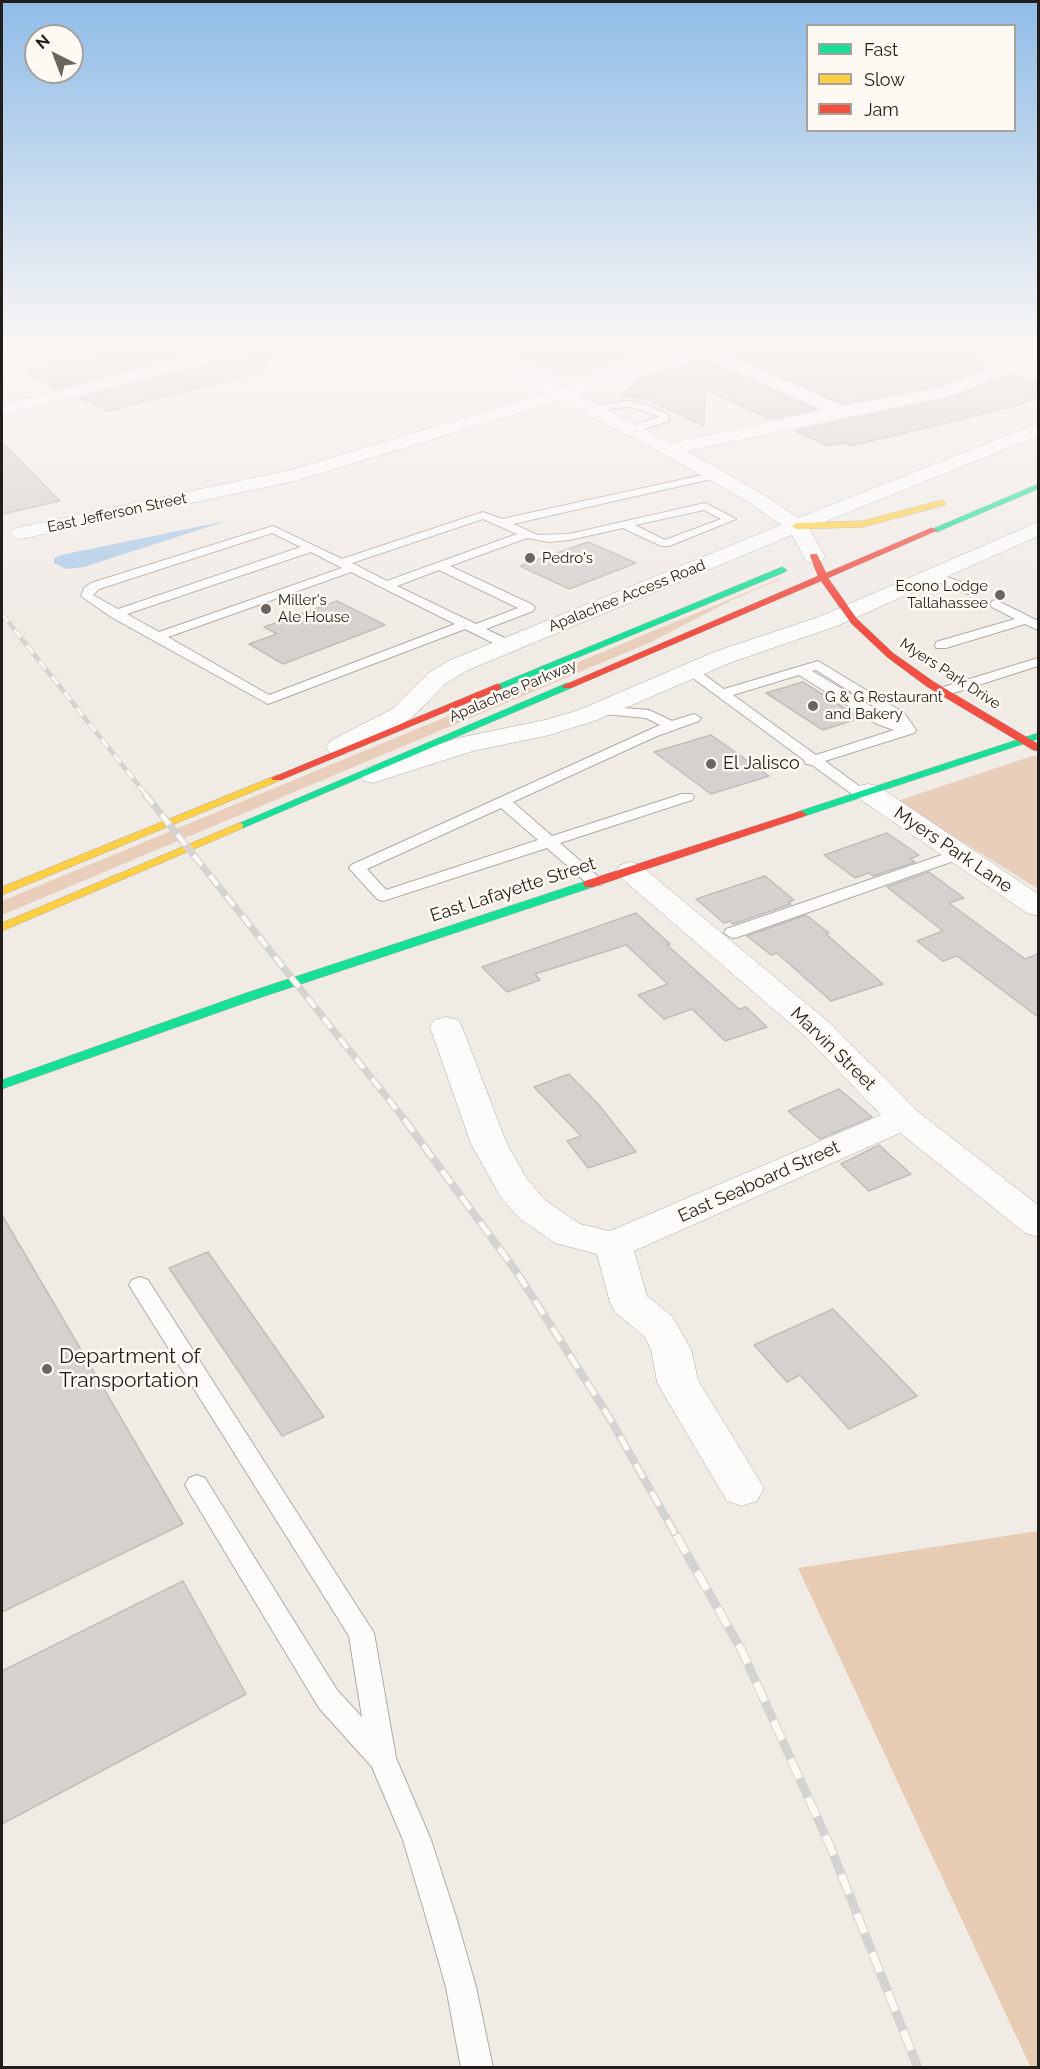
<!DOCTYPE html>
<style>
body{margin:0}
#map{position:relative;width:1040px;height:2069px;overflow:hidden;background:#f1ebe6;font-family:Raleway,sans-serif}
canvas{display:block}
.frame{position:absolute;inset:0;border:3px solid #211d1a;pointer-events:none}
.legend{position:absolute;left:806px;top:24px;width:210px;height:108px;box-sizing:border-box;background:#fff9f4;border:2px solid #a6a19d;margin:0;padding:8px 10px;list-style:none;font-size:18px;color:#211d1a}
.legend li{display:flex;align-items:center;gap:12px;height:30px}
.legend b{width:30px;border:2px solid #a6a19d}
.north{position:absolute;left:24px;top:24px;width:60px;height:60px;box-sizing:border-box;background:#fff9f4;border:2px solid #a6a19d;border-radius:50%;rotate:318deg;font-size:16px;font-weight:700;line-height:24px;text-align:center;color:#211d1a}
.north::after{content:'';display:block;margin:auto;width:21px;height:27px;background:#6a6561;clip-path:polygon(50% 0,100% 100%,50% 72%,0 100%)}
</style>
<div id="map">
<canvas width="1040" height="2069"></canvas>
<div class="frame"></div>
<ul class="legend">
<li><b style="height:8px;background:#16e098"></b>Fast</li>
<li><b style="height:8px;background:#ffcf43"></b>Slow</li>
<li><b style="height:8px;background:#f24e42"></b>Jam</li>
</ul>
<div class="north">N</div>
</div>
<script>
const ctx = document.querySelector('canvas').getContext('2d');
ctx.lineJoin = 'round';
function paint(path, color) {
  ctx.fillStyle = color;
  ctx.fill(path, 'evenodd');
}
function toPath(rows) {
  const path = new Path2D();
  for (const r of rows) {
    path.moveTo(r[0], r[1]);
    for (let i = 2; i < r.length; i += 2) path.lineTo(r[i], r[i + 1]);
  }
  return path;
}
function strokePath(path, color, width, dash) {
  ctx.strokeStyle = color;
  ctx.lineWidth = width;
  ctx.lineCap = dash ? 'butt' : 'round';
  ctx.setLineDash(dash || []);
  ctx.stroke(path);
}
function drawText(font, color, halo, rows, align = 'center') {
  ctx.font = font + ' Raleway,sans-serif';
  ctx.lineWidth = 5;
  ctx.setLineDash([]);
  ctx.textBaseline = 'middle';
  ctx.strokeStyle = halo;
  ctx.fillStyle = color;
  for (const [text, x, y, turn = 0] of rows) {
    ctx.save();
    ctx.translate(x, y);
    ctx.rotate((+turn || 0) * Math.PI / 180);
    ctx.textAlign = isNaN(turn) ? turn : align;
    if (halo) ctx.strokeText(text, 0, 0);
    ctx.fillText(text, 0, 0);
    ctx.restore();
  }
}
paint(toPath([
 [781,578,782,579,734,599,651,642,2,915,2,901],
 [1035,755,1038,757,1038,889,897,801]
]), '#e9cfbb');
paint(toPath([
 [1038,1531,1038,2067,1031,2068,798,1568]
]), '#e8cbb3');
paint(toPath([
 [226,521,84,567,66,569,54,563,54,558,61,555]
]), '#abc9e5');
const building = toPath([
 [78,343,231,343,58,388,28,374,33,373,29,371,100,353,78,343],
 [274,343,278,343,262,372,108,411,80,398,271,349,274,343],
 [496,343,650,343,651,350,572,374,495,348,496,343],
 [810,343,1006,343,1006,347,966,362,986,368,938,386,843,404,733,355,785,344,794,348,810,343],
 [706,361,816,409,770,419,705,389,704,426,647,399,621,395,640,379,706,361],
 [1010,375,1038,383,1038,397,1018,405,851,446,846,443,829,446,795,431,950,398,1010,375],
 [2,442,60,501,2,514,2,442],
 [588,542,636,563,569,589,520,566,588,542],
 [337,601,385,625,283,664,249,644,277,634,264,627,337,601],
 [803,682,860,718,823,730,766,693,803,682],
 [711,735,769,776,711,794,654,752,711,735],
 [887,833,919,855,910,859,915,862,873,876,869,873,855,878,824,855,887,833],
 [929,872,964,898,949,903,1025,959,1038,954,1038,1017,957,956,943,961,917,941,943,931,887,887,929,872],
 [765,876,794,900,788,902,791,904,733,924,730,921,724,923,696,899,765,876],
 [636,913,670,944,667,945,739,1009,746,1007,767,1027,725,1041,692,1009,664,1019,638,995,668,984,626,945,535,974,540,980,507,992,482,967,636,913],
 [806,915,829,933,826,934,883,984,831,1001,777,953,771,955,747,936,806,915],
 [569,1074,599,1105,636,1152,588,1168,567,1141,581,1136,534,1087,569,1074],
 [839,1089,872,1117,820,1139,788,1111,839,1089],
 [879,1145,911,1174,869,1191,841,1164,879,1145],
 [2,1215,183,1524,2,1612,2,1215],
 [208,1252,324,1417,282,1436,169,1268,208,1252],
 [833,1309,917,1396,849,1429,800,1375,787,1382,754,1345,833,1309],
 [183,1581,246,1694,2,1824,2,1671,183,1581]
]);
paint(building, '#d6d1ce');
strokePath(building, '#c2bdba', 1.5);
const lane = toPath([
 [627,401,644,404,668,414,669,421,631,433,627,432,627,428,659,417,639,409,627,407,590,412,585,409,590,406,627,401],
 [716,472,720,473,720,477,513,524,538,535,569,534,705,503,736,519,669,546,661,546,623,528,569,540,549,542,527,538,450,566,533,605,535,608,533,611,486,629,513,642,514,645,513,648,503,648,465,629,268,704,111,617,81,596,84,588,91,583,273,526,342,559,483,512,502,519,716,472],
 [704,510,721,519,665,540,635,525,704,510],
 [483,519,517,534,387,581,352,563,483,519],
 [272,533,301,547,118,609,93,595,99,589,272,533],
 [311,552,342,568,159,632,127,614,311,552],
 [439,570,518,608,476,624,397,586,439,570],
 [351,572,455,624,269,695,168,637,351,572],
 [932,571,976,588,978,591,976,594,968,594,928,578,926,575,932,571],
 [996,600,1038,621,1038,630,1025,624,946,648,936,648,935,645,936,642,1015,619,992,607,990,604,992,601,996,600],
 [1038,658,1038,666,947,695,942,696,935,692,937,689,1038,658],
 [818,661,904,713,916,730,914,733,825,761,866,791,868,794,866,797,856,797,812,765,806,764,804,760,682,670,689,666,694,667,724,689,818,661],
 [816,670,894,719,896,721,812,671,816,670],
 [799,675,877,724,894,730,816,755,733,695,799,675],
 [599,706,649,710,672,721,694,714,701,718,699,721,657,736,513,802,552,836,682,794,692,794,694,797,692,800,560,843,601,879,603,882,601,885,589,885,547,848,383,901,377,899,349,868,351,865,660,725,646,718,594,713,592,710,594,707,599,706],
 [501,808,538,840,386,890,367,869,501,808],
 [959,849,967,854,965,857,738,937,732,938,724,933,726,929,959,849],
 [140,1277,148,1280,374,1633,396,1758,431,1840,456,1917,476,1987,493,2068,461,2068,446,1987,426,1917,403,1840,372,1767,319,1708,189,1492,185,1485,189,1478,197,1475,205,1478,337,1690,362,1717,349,1636,132,1290,129,1285,132,1280,140,1277]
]);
const street = toPath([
 [242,343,272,343,270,347,2,415,2,405,242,343],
 [453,343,475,343,563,388,692,350,693,344,740,343,738,347,721,352,843,406,939,388,1038,350,1038,361,950,396,687,451,761,493,798,518,1031,426,1038,425,1038,436,809,528,825,556,822,561,814,563,806,561,792,535,466,671,445,684,412,718,348,753,339,755,330,753,326,747,330,741,394,708,427,674,448,661,781,525,747,501,662,453,560,401,295,481,21,539,14,537,10,533,14,529,21,527,291,470,546,393,453,343],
 [704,357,823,410,671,443,578,395,704,357],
 [1038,522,1038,536,837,626,732,662,597,720,550,735,473,751,373,783,364,781,360,775,364,769,458,738,545,720,579,710,714,652,821,616,1038,522],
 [868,784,878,786,1038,894,1038,916,1027,913,858,798,854,792,858,786,868,784],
 [630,862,640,865,831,1024,916,1110,1038,1205,1038,1237,1025,1233,900,1133,634,1251,647,1296,672,1316,691,1349,698,1380,764,1488,757,1501,742,1506,727,1501,663,1393,657,1382,651,1349,644,1336,616,1313,610,1303,597,1254,555,1243,519,1218,500,1196,471,1144,430,1027,434,1020,446,1017,458,1020,462,1027,507,1144,527,1179,545,1200,580,1224,610,1231,881,1115,807,1038,620,877,615,871,620,865,630,862]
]);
const fast = toPath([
 [1038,484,1038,489,937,532,930,530,1038,484],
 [782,567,787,570,785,572,501,689,497,690,492,687,782,567],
 [567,683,572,686,571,688,243,828,235,828,233,826,567,683],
 [1038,733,1038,739,805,816,797,816,795,814,797,812,1038,733],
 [589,880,593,881,595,884,593,887,259,998,2,1089,2,1080,249,992,589,880]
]);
const slow = toPath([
 [942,500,946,503,945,505,863,527,796,529,792,526,796,523,863,521,942,500],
 [277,775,281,776,281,780,2,895,2,887,277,775],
 [239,823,243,824,243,828,2,931,2,923,239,823]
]);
const jam = toPath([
 [931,528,938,530,828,578,857,619,893,653,934,682,1038,744,1038,751,1033,750,926,686,887,657,851,623,821,581,571,688,563,688,562,686,818,576,810,556,811,554,817,554,826,573,931,528],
 [497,684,501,685,501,689,281,780,273,780,271,778,497,684],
 [801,811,807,814,805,816,593,887,585,887,583,884,585,881,801,811]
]);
strokePath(lane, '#afaba7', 2);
strokePath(street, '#afaba7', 1);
strokePath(fast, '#afaba7', 1);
strokePath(slow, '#afaba7', 1);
strokePath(jam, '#afaba7', 1);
paint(lane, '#fdfcfb');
paint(street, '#fdfcfb');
paint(fast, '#16e098');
paint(slow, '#ffcf43');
paint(jam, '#f24e42');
const railFar3 = toPath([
 [2,614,147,796]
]);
const railFar2 = toPath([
 [145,794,405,1120]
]);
const railFar1 = toPath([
 [404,1119,516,1271,609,1417,677,1537]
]);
const rail = toPath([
 [676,1535,742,1651,830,1846,918,2068]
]);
strokePath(railFar3, '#d5d3d2', 4.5);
strokePath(railFar2, '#d5d3d2', 7);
strokePath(railFar1, '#d5d3d2', 8);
strokePath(rail, '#d5d3d2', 9);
strokePath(railFar3, '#fff9f4', 3, [10]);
strokePath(railFar2, '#fff9f4', 4.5, [13]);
strokePath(railFar1, '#fff9f4', 5, [16]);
strokePath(rail, '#fff9f4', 7, [21]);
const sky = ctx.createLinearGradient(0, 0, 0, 633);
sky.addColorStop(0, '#8fbce7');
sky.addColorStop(0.54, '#f9f6f4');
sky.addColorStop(1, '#f9f6f400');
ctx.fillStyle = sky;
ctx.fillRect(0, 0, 1040, 633);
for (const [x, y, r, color] of [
 [530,558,6,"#6a6561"],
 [1000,595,6,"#6a6561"],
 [266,609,6,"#6a6561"],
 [813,706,6,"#6a6561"],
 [711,764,6,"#6a6561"],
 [47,1369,6,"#6a6561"]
]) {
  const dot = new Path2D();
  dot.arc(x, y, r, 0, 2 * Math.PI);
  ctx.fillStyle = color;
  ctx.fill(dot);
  strokePath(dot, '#fff9f4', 2);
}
drawText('15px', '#211d1a', '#fff9f4', [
 ["East Jefferson Street",117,513,-12],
 ["Apalachee Access Road",627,596,-22],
 ["Myers Park Drive",950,674,33],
 ["Apalachee Parkway",513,691,-23]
]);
drawText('15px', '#211d1a', '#fff9f4', [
 ["Pedro's",542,558],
 ["Econo Lodge",988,586,"right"],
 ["Tallahassee",988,603,"right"],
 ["Miller's",278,600],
 ["Ale House",278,617],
 ["G & G Restaurant",825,697],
 ["and Bakery",825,714]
], 'left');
drawText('18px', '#211d1a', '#fff9f4', [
 ["El Jalisco",723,764]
], 'left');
drawText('18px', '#211d1a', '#fff9f4', [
 ["Myers Park Lane",953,850,34],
 ["East Lafayette Street",513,890,-18],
 ["Marvin Street",833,1049,44],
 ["East Seaboard Street",759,1182,-24]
]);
drawText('21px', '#211d1a', '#fff9f4', [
 ["Department of",59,1357],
 ["Transportation",59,1381]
], 'left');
</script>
